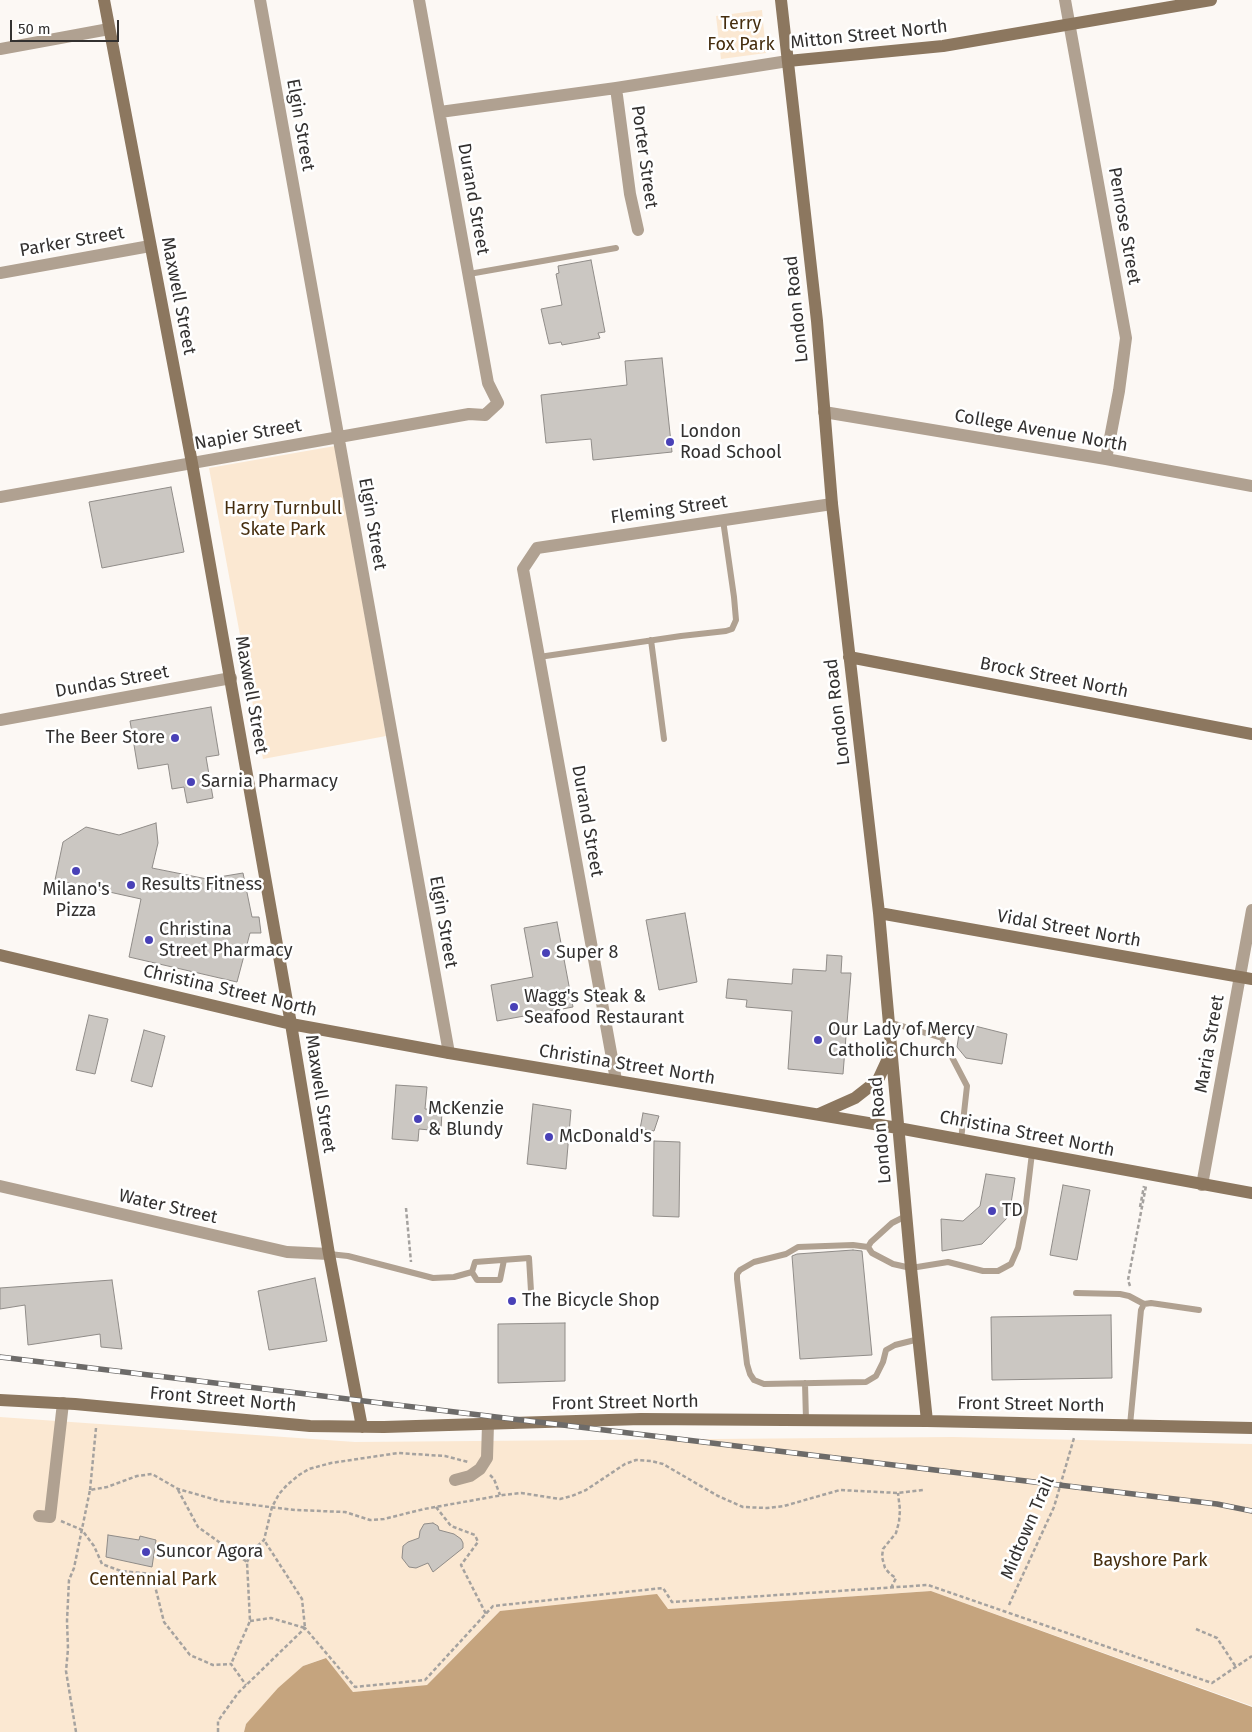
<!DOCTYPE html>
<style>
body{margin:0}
#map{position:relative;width:1252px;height:1732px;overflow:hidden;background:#fcf8f4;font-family:"Fira Sans",sans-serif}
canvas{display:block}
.scale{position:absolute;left:10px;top:20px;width:109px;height:22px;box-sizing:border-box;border:2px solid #333130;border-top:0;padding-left:6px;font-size:15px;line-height:18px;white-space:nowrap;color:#333130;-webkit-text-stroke:4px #fff;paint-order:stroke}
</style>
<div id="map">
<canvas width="1252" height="1732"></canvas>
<div class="scale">50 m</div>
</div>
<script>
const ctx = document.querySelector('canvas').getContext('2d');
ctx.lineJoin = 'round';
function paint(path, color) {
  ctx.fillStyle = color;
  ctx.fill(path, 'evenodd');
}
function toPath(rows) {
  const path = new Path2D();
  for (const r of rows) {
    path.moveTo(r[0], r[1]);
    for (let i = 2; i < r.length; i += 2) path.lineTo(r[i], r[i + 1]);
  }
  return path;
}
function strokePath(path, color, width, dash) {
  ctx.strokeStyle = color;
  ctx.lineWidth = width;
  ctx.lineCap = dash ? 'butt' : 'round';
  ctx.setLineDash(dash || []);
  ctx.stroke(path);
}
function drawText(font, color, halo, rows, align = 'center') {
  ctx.font = font + ' "Fira Sans",sans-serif';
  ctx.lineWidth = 5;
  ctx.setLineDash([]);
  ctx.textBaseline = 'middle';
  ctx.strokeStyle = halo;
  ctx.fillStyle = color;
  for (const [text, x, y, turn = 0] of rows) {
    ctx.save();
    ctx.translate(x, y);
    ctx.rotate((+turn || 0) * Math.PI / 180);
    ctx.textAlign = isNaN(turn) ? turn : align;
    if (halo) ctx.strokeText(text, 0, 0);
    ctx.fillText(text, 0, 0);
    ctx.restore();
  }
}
paint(toPath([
 [762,10,766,53,721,59,716,16],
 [335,446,386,736,263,759,209,468],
 [0,1417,355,1442,953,1437,1252,1444,1252,1706,931,1591,668,1609,500,1611,427,1685,353,1692,325,1658,303,1666,246,1724,244,1732,0,1732]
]), '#fbe8d2');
paint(toPath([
 [931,1591,1252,1707,1252,1732,244,1732,246,1724,278,1688,303,1666,326,1658,353,1692,427,1685,500,1611,657,1594,668,1609]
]), '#c5a47e');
const building = toPath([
 [591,260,605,332,598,333,600,338,562,345,561,342,549,344,541,309,562,305,556,274,559,273,558,266,591,260],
 [662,358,672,452,593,460,591,439,546,443,541,395,627,385,625,361,662,358],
 [171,487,184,552,102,568,89,502,171,487],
 [211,707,219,755,206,757,213,798,187,803,184,787,172,789,168,764,138,769,130,721,211,707],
 [156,823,158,843,152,868,207,879,243,873,252,917,259,917,261,933,250,933,237,982,129,957,141,899,55,880,63,842,86,827,119,835,156,823],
 [685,913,697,982,659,990,646,920,685,913],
 [557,922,573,1007,497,1021,491,985,533,977,524,928,557,922],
 [827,955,842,956,841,973,851,973,843,1074,788,1069,792,1011,746,1007,747,1000,726,998,728,979,792,984,793,969,826,971,827,955],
 [89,1015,108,1019,95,1074,76,1070,89,1015],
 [967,1024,1007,1034,1002,1064,966,1058,957,1047,959,1034,967,1024],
 [144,1030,165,1036,152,1087,131,1081,144,1030],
 [396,1085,427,1087,425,1109,442,1110,441,1131,419,1129,418,1141,392,1139,396,1085],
 [533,1104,571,1110,566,1169,527,1164,533,1104],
 [643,1113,659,1116,654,1131,640,1129,643,1113],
 [654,1141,680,1142,679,1217,653,1216,654,1141],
 [986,1174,1015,1178,1009,1216,982,1244,942,1251,941,1219,963,1221,980,1206,986,1174],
 [1063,1185,1090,1190,1077,1260,1050,1255,1063,1185],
 [853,1250,862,1251,872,1355,800,1359,792,1256,797,1254,853,1250],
 [315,1278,327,1341,269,1350,258,1291,315,1278],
 [112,1280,122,1349,101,1347,100,1334,28,1345,25,1305,0,1309,0,1288,112,1280],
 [1111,1315,1112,1378,992,1380,991,1317,1111,1315],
 [565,1323,565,1381,498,1383,498,1324,565,1323],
 [433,1523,438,1526,439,1530,454,1534,461,1539,463,1543,463,1548,433,1572,428,1563,416,1568,409,1567,402,1558,403,1546,408,1542,419,1538,420,1531,424,1524,433,1523],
 [108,1535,139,1540,140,1536,156,1540,152,1567,106,1557,108,1535]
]);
paint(building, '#cbc7c2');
strokePath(building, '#908c88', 1);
strokePath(toPath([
 [1140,1207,1144,1186],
 [406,1208,411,1262],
 [1130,1286,1128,1280,1146,1186],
 [490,1475,494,1479,500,1495],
 [90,1490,96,1428],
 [178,1490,198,1527,247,1562,250,1621,231,1664],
 [436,1507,451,1526,475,1535,478,1542,461,1565,486,1614],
 [61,1521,82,1530,94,1546,102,1564,121,1571,152,1574,164,1622,190,1655,213,1665,231,1664,246,1685],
 [247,1562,253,1550,264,1540,272,1507,279,1494,287,1485,299,1475,309,1469,331,1463,398,1453,445,1456,468,1462],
 [891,1588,896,1578,890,1574,885,1568,882,1557,883,1549,896,1533,899,1522,900,1510,898,1493],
 [1009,1605,1054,1507,1074,1438],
 [250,1621,271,1618,305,1628,302,1599,264,1540],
 [1196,1629,1217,1638,1236,1667],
 [76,1732,66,1671,68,1649,67,1621,69,1580,74,1568,90,1490,107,1487,137,1476,152,1474,178,1489,220,1501,295,1510,345,1512,370,1520,384,1519,424,1509,503,1495,521,1493,560,1499,572,1496,586,1490,625,1464,636,1460,651,1461,663,1464,718,1496,743,1507,767,1508,784,1506,840,1490,898,1493,923,1490],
 [218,1732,218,1721,238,1693,305,1628,355,1687,425,1680,493,1606,663,1588,672,1602,928,1585,1212,1683,1252,1656]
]), '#a5a29f', 2.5, [4, 2.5]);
strokePath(toPath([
 [469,274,616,248],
 [651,640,664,739],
 [539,657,681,636,726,631,732,629,736,620,734,597,723,520],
 [889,1022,942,1038,967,1086,961,1140],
 [906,1216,892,1223,871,1242,868,1247,872,1253,893,1264,911,1268,948,1262,983,1271,998,1271,1011,1264,1018,1248,1025,1212,1032,1153],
 [868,1247,853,1245,798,1247,786,1254,754,1262,740,1270,737,1274,737,1279,747,1364,750,1374,754,1380,764,1384,866,1382,876,1376,883,1362,886,1350,895,1345,919,1339],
 [329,1254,348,1256,433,1278,454,1277,472,1272,475,1262,529,1258,531,1291],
 [472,1272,477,1280,500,1280,504,1260],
 [1076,1293,1120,1294,1129,1296,1144,1304],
 [805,1383,806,1420],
 [1130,1425,1141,1310,1144,1304,1151,1303,1199,1310]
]), '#b0a191', 6);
strokePath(toPath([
 [260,0,449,1053],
 [1065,0,1126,338,1119,391,1106,459],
 [0,49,109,29],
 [616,88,630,194,638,230],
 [440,112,616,88,788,61],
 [0,273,150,246],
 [824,412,1106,459,1252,486],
 [0,497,469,414,485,415,498,403,488,383,419,0],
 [0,720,231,678],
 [616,1080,523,569,537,548,832,504],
 [1202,1185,1252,910],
 [0,1186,287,1252,329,1254],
 [455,1480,470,1476,480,1469,487,1458,488,1424],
 [39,1516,50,1517,63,1403]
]), '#b0a191', 12);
strokePath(toPath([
 [104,0,192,463,291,1024,329,1254,362,1427],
 [781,0,817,321,832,504,879,913,911,1268,927,1421],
 [788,61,943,46,1211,0],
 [849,657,1252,734],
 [879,913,1252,979],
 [0,955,291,1024,449,1053,898,1128,1252,1193],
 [819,1114,855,1098,878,1080,891,1052],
 [0,1400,75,1404,310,1426,384,1427,641,1419,927,1421,1252,1428]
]), '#8c775f', 12);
const rail = toPath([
 [0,1357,1150,1496,1217,1504,1252,1511]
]);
strokePath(rail, '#6d6b69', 5.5);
strokePath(rail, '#fff', 4, [11]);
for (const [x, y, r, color] of [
 [670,442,5,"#4941b7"],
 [175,738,5,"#4941b7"],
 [191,782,5,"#4941b7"],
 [76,871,5,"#4941b7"],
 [131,885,5,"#4941b7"],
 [149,940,5,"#4941b7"],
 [546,953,5,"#4941b7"],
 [514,1007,5,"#4941b7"],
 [818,1040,5,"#4941b7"],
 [418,1119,5,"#4941b7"],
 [549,1137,5,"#4941b7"],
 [992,1211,5,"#4941b7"],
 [512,1301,5,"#4941b7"],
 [146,1552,5,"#4941b7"]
]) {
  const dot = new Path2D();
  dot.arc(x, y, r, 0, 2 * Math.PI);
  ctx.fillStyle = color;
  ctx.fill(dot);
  strokePath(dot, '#fff', 2);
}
drawText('18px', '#462e0f', '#fff', [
 ["Terry",741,24],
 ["Fox Park",741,45],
 ["Harry Turnbull",283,509],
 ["Skate Park",283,530],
 ["Bayshore Park",1150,1561],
 ["Centennial Park",153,1580]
]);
drawText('18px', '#333130', '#fff', [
 ["Mitton Street North",869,35,-6],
 ["Elgin Street",300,125,80],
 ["Porter Street",644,157,82],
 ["Durand Street",473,199,80],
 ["Penrose Street",1124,226,80],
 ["Parker Street",72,242,-10],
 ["Maxwell Street",178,296,79],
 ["London Road",797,309,-96],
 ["College Avenue North",1041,431,10],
 ["Napier Street",248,435,-10],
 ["Fleming Street",669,510,-8],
 ["Elgin Street",372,524,80],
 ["Brock Street North",1054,678,11],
 ["Dundas Street",112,682,-10],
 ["Maxwell Street",251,695,80],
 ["London Road",838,712,-97],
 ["Durand Street",587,821,80],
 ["Elgin Street",443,922,80],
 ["Vidal Street North",1069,929,10],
 ["Christina Street North",230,991,13],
 ["Maria Street",1210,1044,-80],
 ["Christina Street North",627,1065,9],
 ["Maxwell Street",320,1094,81],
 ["London Road",881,1130,-95],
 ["Christina Street North",1027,1134,11],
 ["Water Street",168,1207,13],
 ["Front Street North",223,1400,5],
 ["Front Street North",625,1403,-1],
 ["Front Street North",1031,1405,1],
 ["Midtown Trail",1028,1528,-67]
]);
drawText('18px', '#333130', '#fff', [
 ["London",680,432],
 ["Road School",680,453],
 ["The Beer Store",165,738,"right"],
 ["Sarnia Pharmacy",201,782],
 ["Results Fitness",141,885],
 ["Milano's",76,890,"center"],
 ["Pizza",76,911,"center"],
 ["Christina",159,930],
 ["Street Pharmacy",159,951],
 ["Super 8",556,953],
 ["Wagg's Steak &",524,997],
 ["Seafood Restaurant",524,1018],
 ["Our Lady of Mercy",828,1030],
 ["Catholic Church",828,1051],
 ["McKenzie",428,1109],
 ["& Blundy",428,1130],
 ["McDonald's",559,1137],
 ["TD",1002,1211],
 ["The Bicycle Shop",522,1301],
 ["Suncor Agora",156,1552]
], 'left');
</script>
